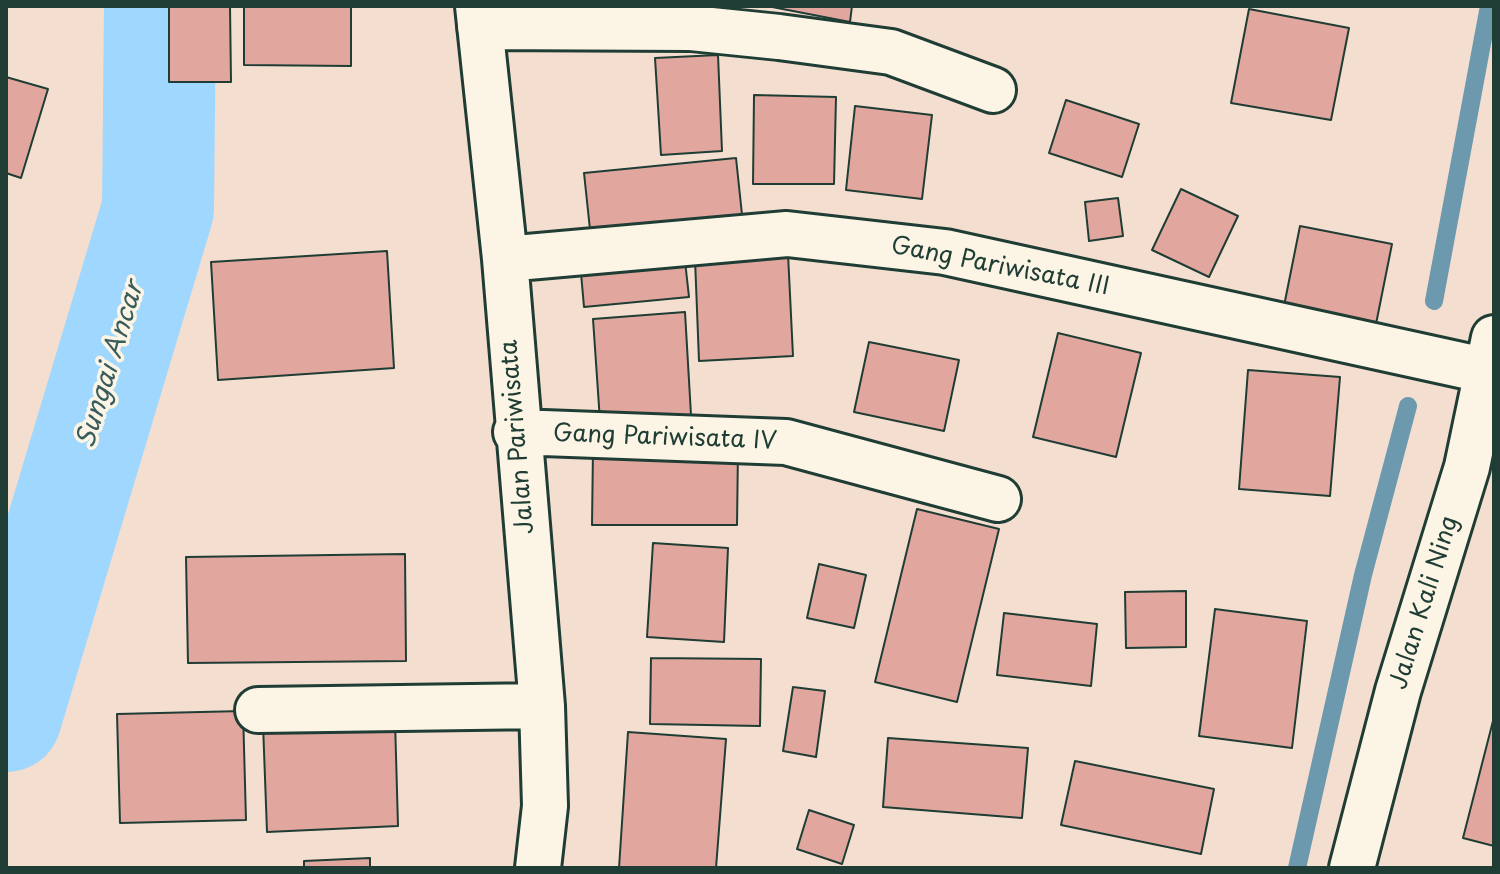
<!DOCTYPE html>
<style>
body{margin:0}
#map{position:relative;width:1500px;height:874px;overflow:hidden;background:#f4ded0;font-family:"Playpen Sans",sans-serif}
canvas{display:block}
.frame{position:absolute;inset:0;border:8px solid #1f3d34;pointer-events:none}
</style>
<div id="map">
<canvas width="1500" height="874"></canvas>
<div class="frame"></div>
</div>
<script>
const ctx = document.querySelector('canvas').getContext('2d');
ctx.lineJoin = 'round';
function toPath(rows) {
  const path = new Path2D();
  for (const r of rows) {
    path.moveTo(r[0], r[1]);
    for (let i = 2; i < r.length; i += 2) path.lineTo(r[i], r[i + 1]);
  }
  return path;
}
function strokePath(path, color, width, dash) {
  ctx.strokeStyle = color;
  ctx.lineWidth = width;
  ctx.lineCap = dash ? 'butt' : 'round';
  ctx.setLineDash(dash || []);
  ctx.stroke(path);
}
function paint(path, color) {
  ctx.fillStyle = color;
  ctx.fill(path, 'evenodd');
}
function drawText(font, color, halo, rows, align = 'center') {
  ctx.font = font + ' "Playpen Sans",sans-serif';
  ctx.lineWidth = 7;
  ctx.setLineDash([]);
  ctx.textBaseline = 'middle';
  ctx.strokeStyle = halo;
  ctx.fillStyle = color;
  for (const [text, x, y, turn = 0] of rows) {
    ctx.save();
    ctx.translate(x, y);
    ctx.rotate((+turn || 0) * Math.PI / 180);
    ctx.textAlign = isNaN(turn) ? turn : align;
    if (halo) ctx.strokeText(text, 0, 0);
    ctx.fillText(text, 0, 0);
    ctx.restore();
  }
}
strokePath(toPath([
 [1434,301,1489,6],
 [1297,868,1363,575,1408,406]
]), '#6c99ad', 18);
strokePath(toPath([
 [6,716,158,209,160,6]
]), '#9fd7fe', 112);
const building = toPath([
 [169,6,230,6,231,82,169,82,169,6],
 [244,6,351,6,351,66,244,65,244,6],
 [767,6,852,6,850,22,767,6],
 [1249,9,1349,28,1331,120,1231,103,1249,9],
 [718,55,722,151,661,155,655,58,718,55],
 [6,77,48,89,21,178,6,173,6,77],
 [754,95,836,97,834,184,753,184,754,95],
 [1066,100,1139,124,1122,177,1049,153,1066,100],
 [855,106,932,115,922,199,846,190,855,106],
 [736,158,743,224,591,239,584,173,736,158],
 [1181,189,1238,216,1209,277,1152,250,1181,189],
 [1118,198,1123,236,1089,241,1085,202,1118,198],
 [1300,226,1392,244,1376,324,1284,306,1300,226],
 [387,251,394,368,218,380,211,262,387,251],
 [684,252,689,297,584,307,580,262,684,252],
 [788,254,793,356,699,361,695,259,788,254],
 [685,312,691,415,600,421,593,319,685,312],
 [1058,333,1141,353,1116,457,1033,437,1058,333],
 [869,342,959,360,944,431,854,412,869,342],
 [1248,370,1340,377,1330,496,1239,489,1248,370],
 [593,449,738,449,737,525,592,525,593,449],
 [917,509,999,529,957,702,875,682,917,509],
 [653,543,728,548,724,642,647,637,653,543],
 [405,554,406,661,188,663,186,557,405,554],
 [819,564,866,575,854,628,807,618,819,564],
 [1186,591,1186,647,1126,648,1125,592,1186,591],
 [1215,609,1307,621,1292,748,1199,736,1215,609],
 [1004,613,1097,624,1091,686,997,675,1004,613],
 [651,658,761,659,760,726,650,724,651,658],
 [793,687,825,691,816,757,783,751,793,687],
 [243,711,246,820,120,823,117,714,243,711],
 [1494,717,1494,846,1463,838,1494,717],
 [395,720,398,826,267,832,263,724,395,720],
 [628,732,726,739,716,868,619,868,628,732],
 [888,738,1028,748,1022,818,883,807,888,738],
 [1075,761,1214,789,1201,854,1061,825,1075,761],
 [809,810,854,825,842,864,797,849,809,810],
 [370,858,370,868,304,868,304,861,370,858]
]);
paint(building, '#e1a79e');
strokePath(building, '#1f3d34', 2);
const minor = toPath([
 [478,6,505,259,542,706,545,806,538,868],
 [480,27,691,28,779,37,891,52,993,90],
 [505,259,787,234,945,252,1488,371],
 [516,432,786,442,998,499],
 [258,710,542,706],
 [1352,868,1398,691,1467,467,1494,338]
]);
strokePath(minor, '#1f3d34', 50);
strokePath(minor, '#fcf5e5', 44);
drawText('24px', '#1f3d34', '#fcf5e5', [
 ["Gang Pariwisata III",1000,267,11],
 ["Jalan Pariwisata",518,437,-95],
 ["Gang Pariwisata IV",665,438,2],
 ["Jalan Kali Ning",1425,603,-73]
]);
drawText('italic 26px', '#395c5c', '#fcf5e5', [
 ["Sungai Ancar",111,365,-73]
]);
</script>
